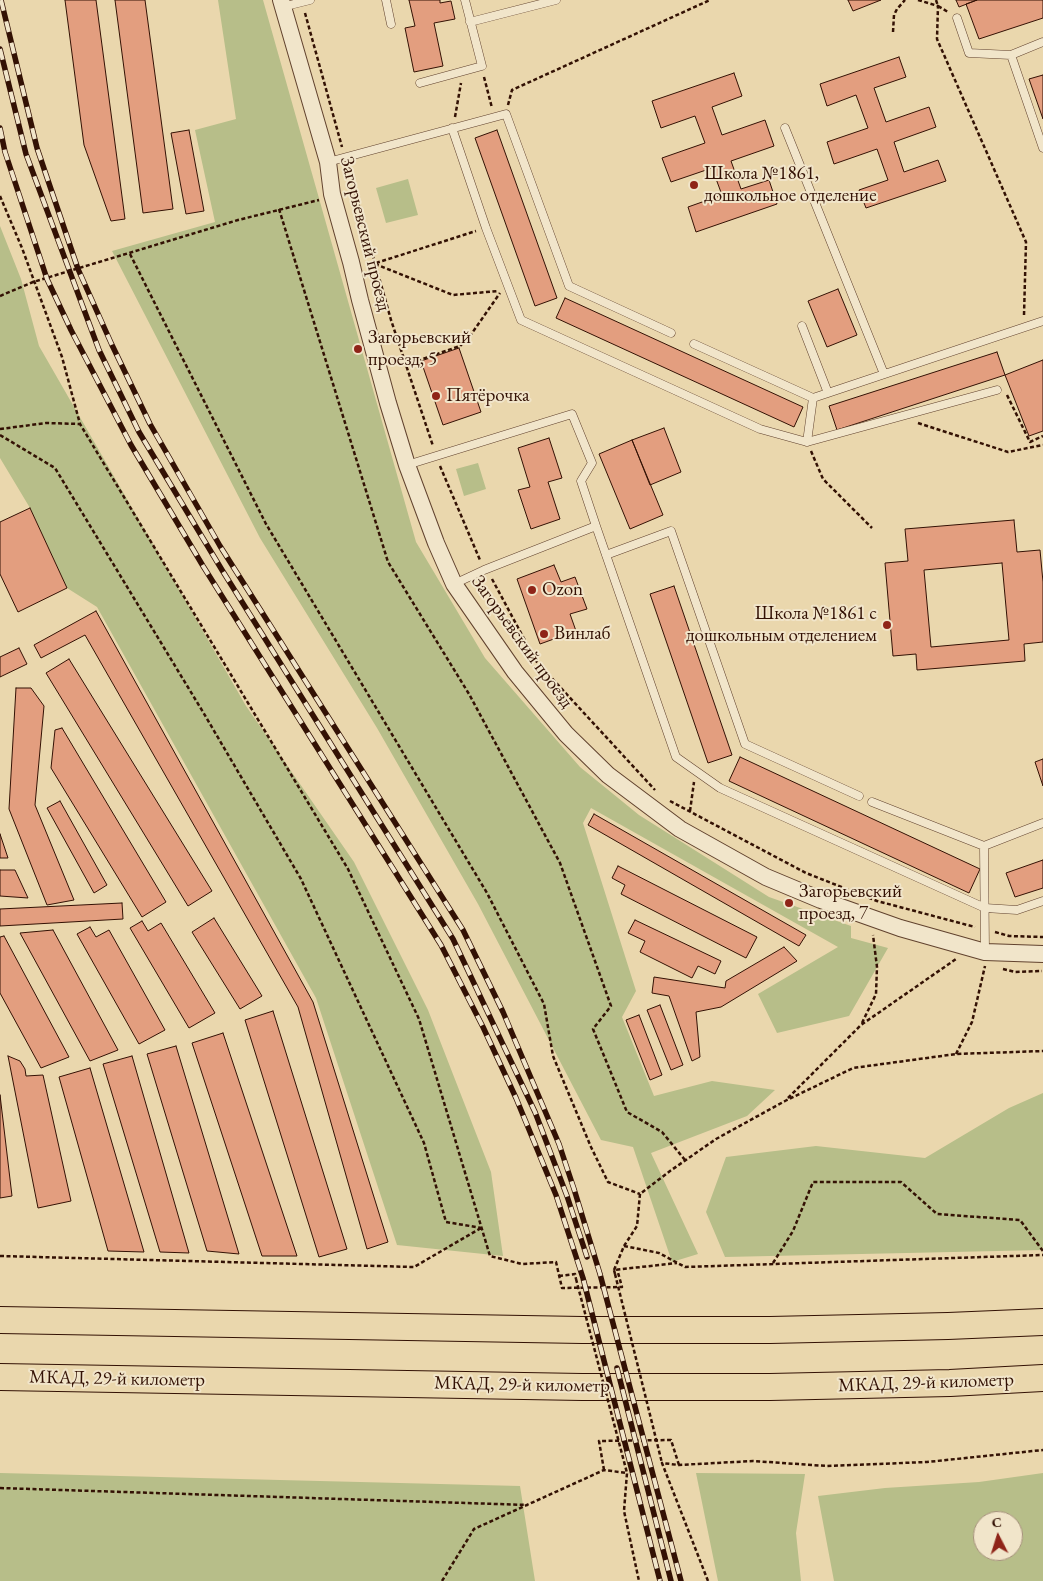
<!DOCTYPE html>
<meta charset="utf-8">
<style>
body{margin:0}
#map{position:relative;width:1043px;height:1581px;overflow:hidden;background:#ead7ad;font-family:"EB Garamond",serif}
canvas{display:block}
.north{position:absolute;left:973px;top:1511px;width:50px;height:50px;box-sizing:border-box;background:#f1e5ca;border:1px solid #a5907b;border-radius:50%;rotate:355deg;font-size:14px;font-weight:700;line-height:20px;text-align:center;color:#331104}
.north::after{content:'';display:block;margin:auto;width:18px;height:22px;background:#8f2418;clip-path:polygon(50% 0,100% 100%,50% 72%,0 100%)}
</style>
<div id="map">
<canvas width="1043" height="1581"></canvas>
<div class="north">С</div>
</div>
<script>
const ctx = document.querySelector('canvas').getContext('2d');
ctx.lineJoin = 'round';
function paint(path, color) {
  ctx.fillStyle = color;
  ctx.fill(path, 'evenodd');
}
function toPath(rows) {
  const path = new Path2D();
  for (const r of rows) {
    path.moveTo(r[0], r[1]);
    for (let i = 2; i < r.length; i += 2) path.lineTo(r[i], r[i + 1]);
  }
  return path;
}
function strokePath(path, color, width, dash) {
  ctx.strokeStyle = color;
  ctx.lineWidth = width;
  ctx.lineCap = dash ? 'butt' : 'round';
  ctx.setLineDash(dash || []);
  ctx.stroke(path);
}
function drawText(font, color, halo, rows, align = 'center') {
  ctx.font = font + ' "EB Garamond",serif';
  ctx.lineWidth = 4;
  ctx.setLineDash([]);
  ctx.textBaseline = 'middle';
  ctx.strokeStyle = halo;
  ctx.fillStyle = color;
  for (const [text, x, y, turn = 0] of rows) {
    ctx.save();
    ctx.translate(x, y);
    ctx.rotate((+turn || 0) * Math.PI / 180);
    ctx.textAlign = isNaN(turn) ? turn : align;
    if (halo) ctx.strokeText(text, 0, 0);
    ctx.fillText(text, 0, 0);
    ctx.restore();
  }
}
paint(toPath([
 [218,0,263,0,416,542,485,658,580,767,639,815,769,897,851,926,851,938,888,948,849,1016,777,1033,758,994,838,947,591,808,583,823,636,991,622,1017,654,1096,712,1081,775,1090,747,1116,651,1153,698,1254,672,1262,633,1147,601,1140,478,904,377,728,260,538,112,251,215,222,195,130,236,119],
 [408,179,418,215,386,223,376,188],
 [0,226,21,279,39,346,246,706,354,862,428,1010,491,1172,503,1256,397,1245,316,998,97,607,67,588,30,508,0,458],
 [478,463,486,489,464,496,456,469],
 [1043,1093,1043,1250,725,1257,706,1212,726,1157,816,1146,925,1158,1009,1108],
 [0,1473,520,1486,535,1581,0,1581],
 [696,1473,805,1474,796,1533,801,1581,718,1581],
 [1043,1473,1043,1581,834,1581,818,1496,885,1488,979,1482],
 [983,1521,1013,1521,1013,1551,983,1551]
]), '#b7be89');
const building = toPath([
 [65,0,96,0,125,219,111,221,84,145,65,0],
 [115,0,145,0,173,209,143,213,115,0],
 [409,0,440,0,440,3,451,1,455,19,434,23,443,66,414,72,405,28,415,26,409,0],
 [848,0,881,0,853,11,848,0],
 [956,0,977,0,959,7,956,0],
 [977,0,1043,0,1043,18,979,39,966,4,977,0],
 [899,57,906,77,874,88,886,122,929,107,936,127,894,142,904,172,938,160,946,181,866,208,859,190,888,180,877,149,834,164,827,142,868,128,856,95,827,106,820,84,899,57],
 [734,73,742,96,712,107,722,135,765,120,774,146,731,161,741,189,769,180,777,204,696,232,688,207,722,195,712,168,671,182,662,158,705,143,695,116,661,128,652,101,734,73],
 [1043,75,1043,119,1029,79,1043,75],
 [189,130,204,211,186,214,171,133,189,130],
 [497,130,557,298,535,306,475,138,497,130],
 [838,289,857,335,827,347,808,301,838,289],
 [565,298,803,407,794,427,556,318,565,298],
 [459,348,481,412,443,425,421,361,459,348],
 [997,352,1005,375,837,430,829,406,997,352],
 [1043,360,1043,431,1029,436,1005,375,1043,360],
 [664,428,681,472,650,485,632,440,664,428],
 [549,438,562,478,548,482,560,519,531,529,518,490,530,487,518,448,549,438],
 [632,440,663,515,630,529,599,454,632,440],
 [30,508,67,588,18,612,0,574,0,522,30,508],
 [1014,520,1017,552,1040,550,1043,582,1043,642,1024,644,1025,661,917,670,916,654,893,656,885,563,908,561,905,529,1014,520],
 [1002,563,1009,640,931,647,924,570,1002,563],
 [554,565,561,582,575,577,587,609,570,614,576,631,540,644,517,579,554,565],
 [674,586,732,755,708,763,650,594,674,586],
 [96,611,313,1002,388,1242,367,1249,298,1007,85,635,41,658,34,645,96,611],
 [19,648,27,664,0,677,0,657,19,648],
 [69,659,212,891,188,906,46,673,69,659],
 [16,688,31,688,44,706,35,805,74,900,47,905,9,809,16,688],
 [62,728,166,902,142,917,51,768,55,730,62,728],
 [740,757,980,869,969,893,729,781,740,757],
 [1043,759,1043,786,1035,762,1043,759],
 [60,801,107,885,94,893,47,808,60,801],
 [594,814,806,935,799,946,588,825,594,814],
 [0,834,8,858,0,858,0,834],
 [1043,860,1043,888,1015,897,1006,873,1043,860],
 [618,866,757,937,746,958,621,894,625,885,612,878,618,866],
 [0,870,15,870,28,898,0,896,0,870],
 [122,903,123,919,0,926,0,909,122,903],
 [214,918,262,996,240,1009,192,932,214,918],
 [635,920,721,961,715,974,698,966,692,978,640,952,645,941,628,933,635,920],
 [142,921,148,931,161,923,215,1013,189,1028,130,928,142,921],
 [90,927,96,937,109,930,165,1030,139,1044,77,934,90,927],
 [53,930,118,1050,90,1061,20,933,53,930],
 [4,936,69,1057,41,1068,0,993,0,937,4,936],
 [784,947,797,961,721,1007,696,1012,700,1057,692,1061,669,996,652,993,654,977,725,988,726,981,784,947],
 [660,1005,683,1065,671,1070,647,1010,660,1005],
 [273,1011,347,1249,319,1257,245,1020,273,1011],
 [639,1015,662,1075,650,1080,626,1020,639,1015],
 [223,1033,297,1256,262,1256,192,1043,223,1033],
 [176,1046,239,1254,207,1251,147,1054,176,1046],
 [8,1056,20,1061,25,1069,26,1076,43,1075,71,1201,38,1208,8,1056],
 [132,1056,189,1253,160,1252,103,1064,132,1056],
 [90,1068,144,1252,108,1251,59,1077,90,1068],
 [0,1095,12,1196,0,1198,0,1095]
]);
paint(building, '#e39e7f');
strokePath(building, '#331104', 1);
const service = toPath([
 [386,0,391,24],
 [282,7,310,0],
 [957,18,969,53,1011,55],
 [470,22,556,0],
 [1043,42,1011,55,1043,148],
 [420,83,482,66,465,0],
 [452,128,486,228,521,320,760,429,807,442,813,398,694,344],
 [785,128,884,374],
 [328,162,506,114,569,286,671,333],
 [802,326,828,393],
 [813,398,1043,321],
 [807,442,997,390],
 [407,465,572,414,592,463,581,481,596,526,484,570,454,584],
 [596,526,676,757,720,788,985,908,1017,910,1043,901],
 [606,555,671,531,745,744,859,796],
 [872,802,984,846,1043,823],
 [984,846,985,952]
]);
const minor = toPath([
 [281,0,328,162,332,194,351,262,360,300,388,403,407,465,436,543,454,584,515,672,566,734,608,775,680,829,766,877,821,900,900,928,985,952,1043,954]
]);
const trunk = toPath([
 [0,1320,582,1330,770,1330,948,1326,1043,1322],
 [0,1377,582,1387,770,1387,950,1383,1043,1378]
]);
strokePath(service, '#61422e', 9);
strokePath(minor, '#61422e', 18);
strokePath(trunk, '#331104', 28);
strokePath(toPath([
 [918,0,938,6,937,39,1026,242,1024,315],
 [936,0,938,6,948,12],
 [305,13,342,147],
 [893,32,894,15,897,9,905,0],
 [484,77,492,108],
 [508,105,512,90,710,0],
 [455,117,461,83],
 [348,167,391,320,433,446],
 [0,196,22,248,62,357,80,424,348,869,419,1019,490,1256,522,1264,556,1262,562,1288,622,1287,617,1269],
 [279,209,388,562,469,694,560,863,611,1006,593,1029,627,1112,662,1132,685,1160],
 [130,254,266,524,487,893,544,1004,553,1056,591,1147,608,1182,640,1194],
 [376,263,476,231],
 [375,264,453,295,498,291],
 [0,296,33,282,238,220,319,200],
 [405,365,460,346,470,336,500,293],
 [1007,395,1030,442,1043,436],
 [918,423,1008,452,1043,445],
 [0,429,46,423,80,424],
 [0,435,55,468,203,712,301,879,424,1143,446,1222,482,1228],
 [811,451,823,479,872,528],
 [440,466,480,560],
 [492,579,536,661,655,790],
 [670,801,806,873,877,901,975,927],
 [690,811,694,782],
 [995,932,1009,936,1043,937],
 [1003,969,1015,972,1042,971],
 [862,1023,876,994,877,967,873,935],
 [956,1054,972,1022,985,966],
 [788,1098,861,1025,956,959],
 [624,1246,659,1253,685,1267,1043,1255],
 [0,1256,414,1267,481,1228],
 [773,1263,793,1231,813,1182,901,1182,937,1214,1020,1220,1043,1251],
 [614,1270,624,1246,637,1226,640,1194,670,1171,716,1139,785,1101,853,1068,956,1054,1043,1051],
 [615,1274,614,1270,677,1263],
 [559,1276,575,1274,576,1279],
 [604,1470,599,1441,671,1440,679,1465],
 [0,1488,528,1505],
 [442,1581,474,1529,604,1470,627,1473,624,1511,639,1581],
 [708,1581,662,1463,679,1465,753,1461,827,1466,927,1462,1043,1450]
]), '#331104', 2.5, [4, 2.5]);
strokePath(service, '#f1e5ca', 8);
strokePath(minor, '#f1e5ca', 16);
strokePath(trunk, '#ead7ad', 26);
const rail = toPath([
 [1,0,37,148,78,269,112,345,150,424,220,546,463,930,503,1012,559,1144,574,1189,600,1274,681,1581],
 [0,49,26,154,99,350,139,432,222,570,453,939,535,1112,567,1196,587,1257],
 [0,128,5,152,47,279,71,330,131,445,203,566,441,945,483,1027,516,1098,556,1195,583,1278,660,1581],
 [617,1368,671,1581]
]);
strokePath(rail, '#331104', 5.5);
strokePath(rail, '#f1e5ca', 4, [11]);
strokePath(toPath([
 [615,1274,662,1463],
 [576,1279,627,1473]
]), '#331104', 2.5, [4, 2.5]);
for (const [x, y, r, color] of [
 [694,185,5,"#8f2418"],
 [358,349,5,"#8f2418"],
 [436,396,5,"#8f2418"],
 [532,590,5,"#8f2418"],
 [887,625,5,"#8f2418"],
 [544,634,5,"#8f2418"],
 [789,903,5,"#8f2418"]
]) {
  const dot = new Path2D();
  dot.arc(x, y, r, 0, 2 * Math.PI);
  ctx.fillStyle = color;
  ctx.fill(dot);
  strokePath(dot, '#f1e5ca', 2);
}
drawText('19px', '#331104', '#f1e5ca', [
 ["Школа №1861,",704,174],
 ["дошкольное отделение",704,196],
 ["Загорьевский",368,338],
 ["проезд, 5",368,360],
 ["Пятёрочка",446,396],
 ["Ozon",542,590],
 ["Школа №1861 с",877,614,"right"],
 ["дошкольным отделением",877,636,"right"],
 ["Винлаб",554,634],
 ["Загорьевский",799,892],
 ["проезд, 7",799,914]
], 'left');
drawText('19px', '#331104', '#f1e5ca', [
 ["Загорьевский проезд",365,234,76],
 ["Загорьевский проезд",522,642,54],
 ["МКАД, 29-й километр",117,1379,1],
 ["МКАД, 29-й километр",926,1383,-2],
 ["МКАД, 29-й километр",522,1385,1]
]);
</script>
